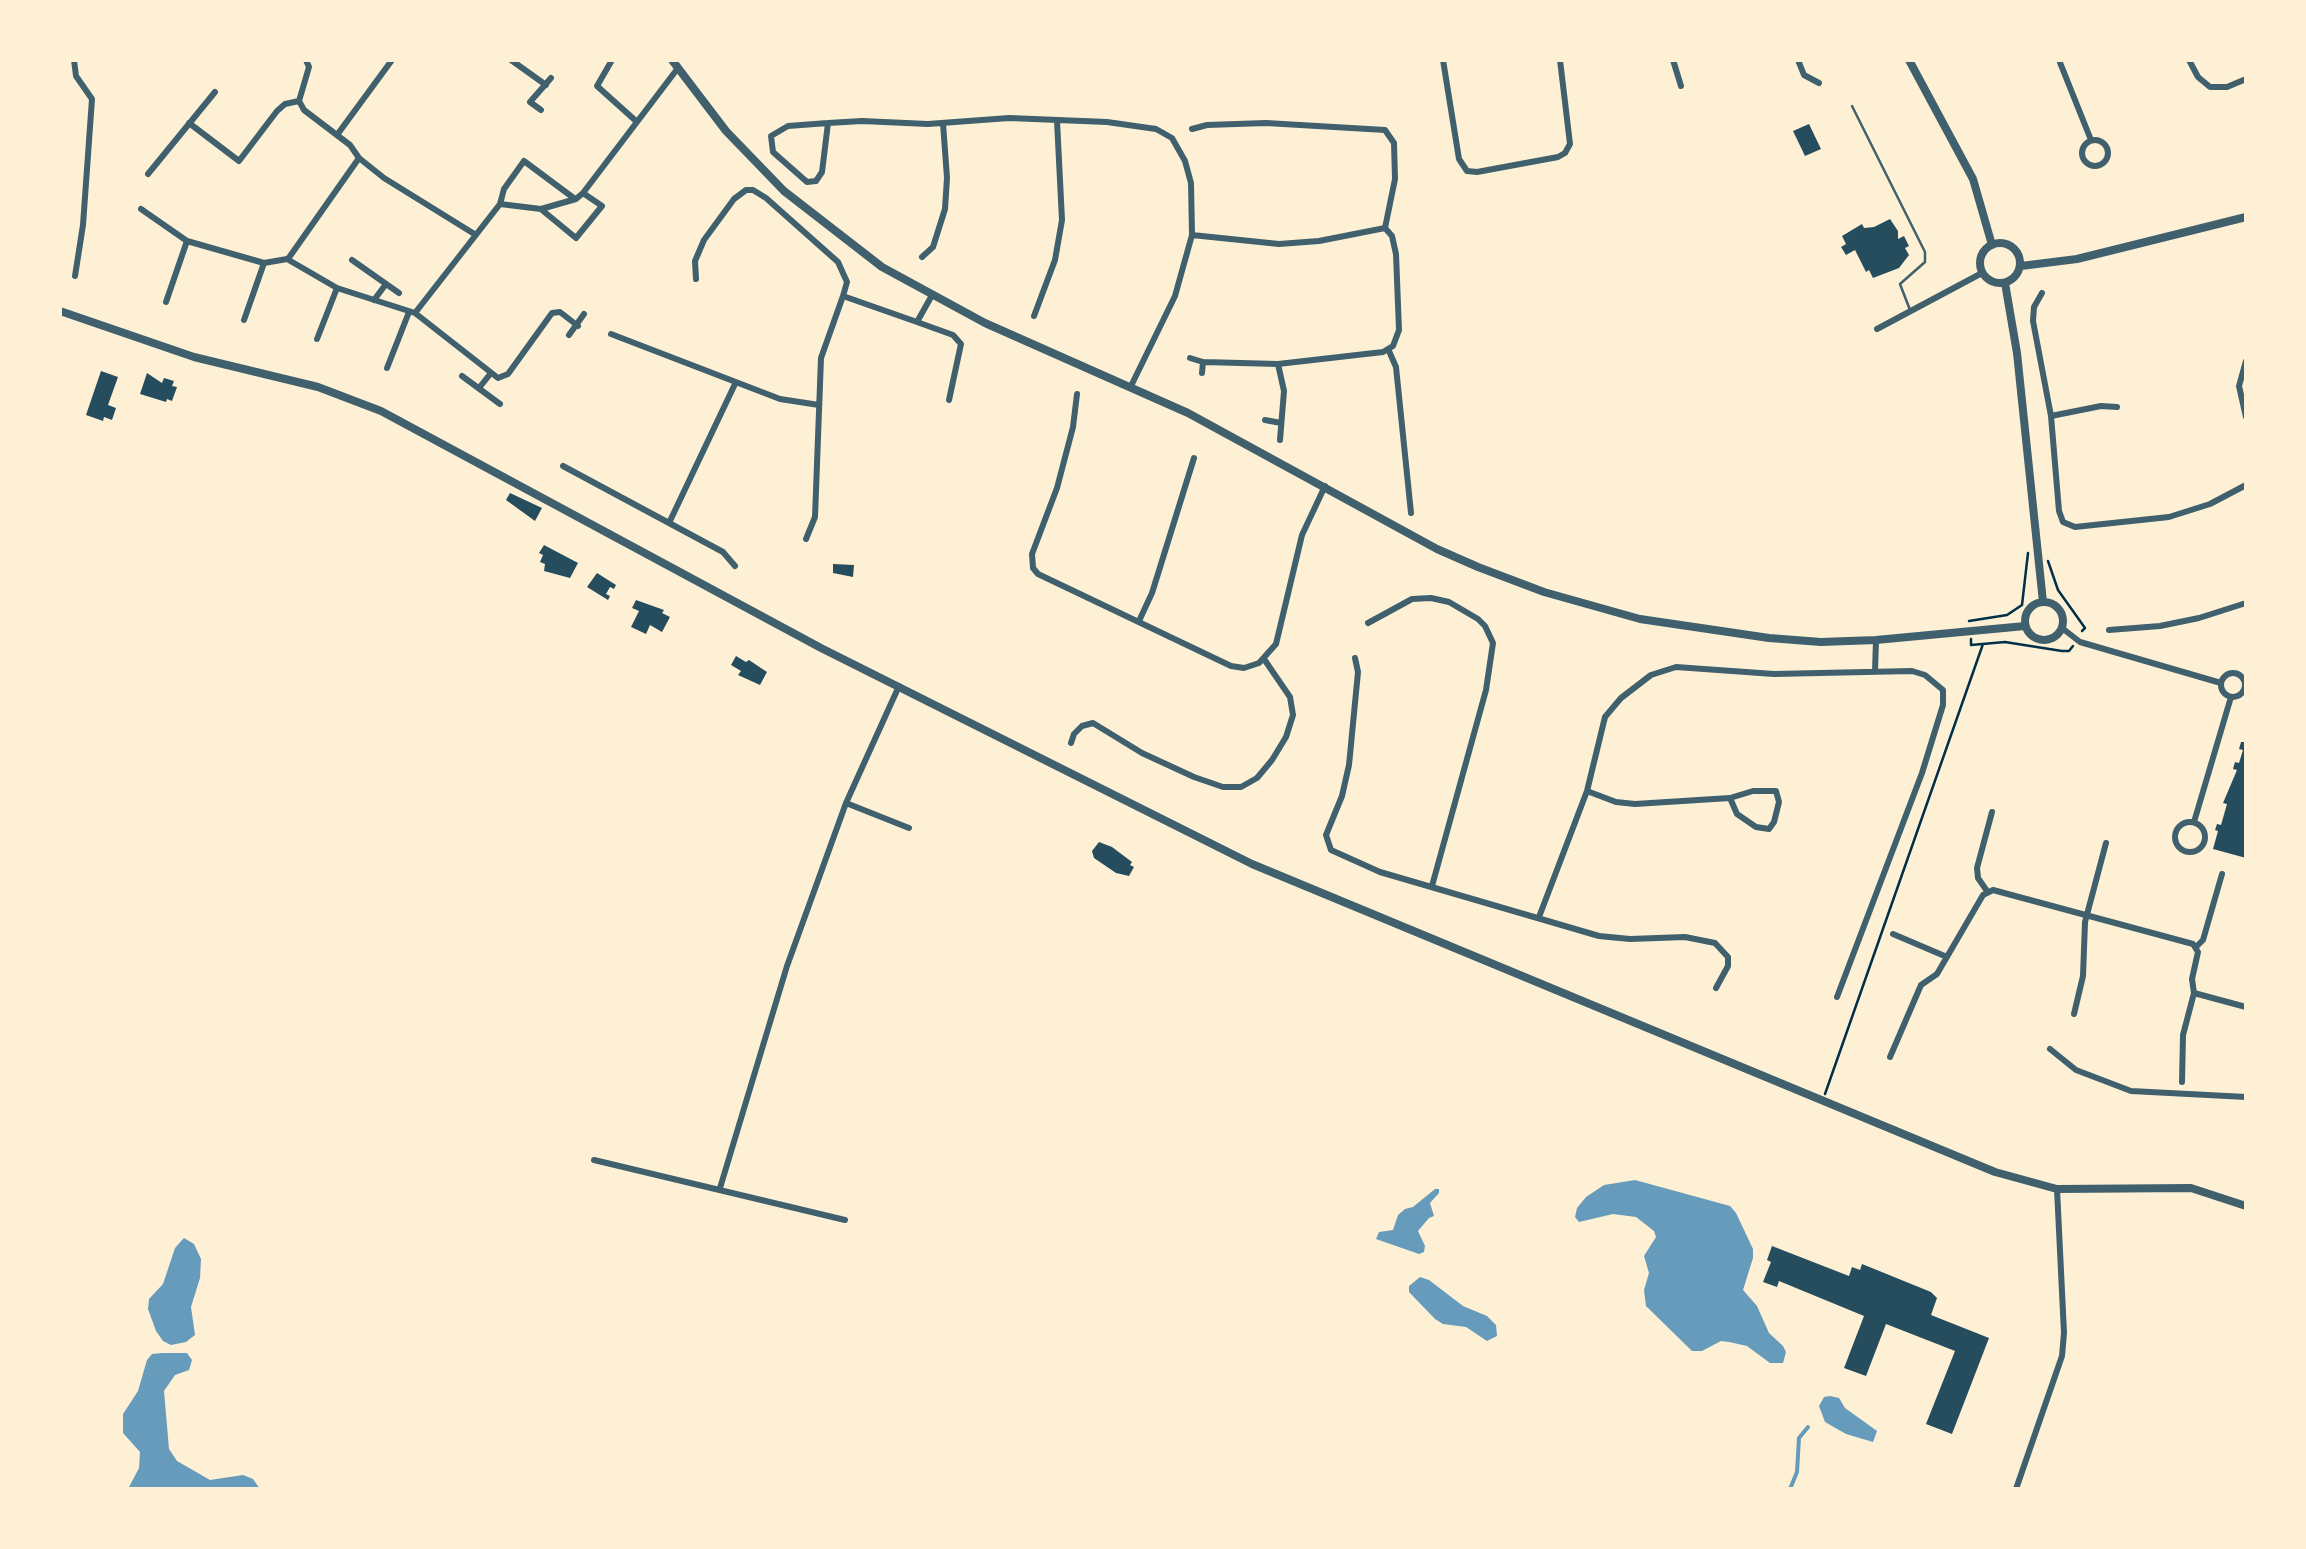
<!DOCTYPE html>
<style>
body{margin:0}
#map{position:relative;width:2306px;height:1549px;overflow:hidden;background:#fdf0d5;font-family:"Work Sans",sans-serif}
canvas{display:block}
.frame{position:absolute;inset:0;border:62px solid #fdf0d5;pointer-events:none}
</style>
<div id="map">
<canvas width="2306" height="1549"></canvas>
<div class="frame"></div>
</div>
<script>
const ctx = document.querySelector('canvas').getContext('2d');
ctx.lineJoin = 'round';
function paint(path, color) {
  ctx.fillStyle = color;
  ctx.fill(path, 'evenodd');
}
function toPath(rows) {
  const path = new Path2D();
  for (const r of rows) {
    if (r.length === 3) {
      path.moveTo(r[0] + r[2], r[1]);
      path.arc(r[0], r[1], r[2], 0, 2 * Math.PI);
      continue;
    }
    path.moveTo(r[0], r[1]);
    for (let i = 2; i < r.length; i += 2) path.lineTo(r[i], r[i + 1]);
  }
  return path;
}
function strokePath(path, color, width, dash) {
  ctx.strokeStyle = color;
  ctx.lineWidth = width;
  ctx.lineCap = dash ? 'butt' : 'round';
  ctx.setLineDash(dash || []);
  ctx.stroke(path);
}
paint(toPath([
 [1635,1180,1730,1206,1736,1213,1753,1249,1753,1258,1743,1290,1757,1306,1769,1333,1783,1346,1786,1352,1783,1363,1770,1363,1747,1346,1729,1342,1721,1341,1702,1351,1692,1351,1646,1306,1644,1290,1649,1273,1644,1256,1656,1237,1654,1231,1636,1217,1613,1214,1579,1222,1575,1217,1577,1208,1586,1197,1604,1185],
 [1435,1189,1439,1189,1439,1193,1430,1203,1434,1216,1429,1218,1418,1231,1425,1246,1424,1252,1419,1254,1376,1239,1379,1232,1393,1230,1398,1215,1405,1209,1413,1207],
 [184,1238,194,1244,201,1259,200,1278,191,1307,195,1335,186,1342,171,1345,163,1341,156,1331,148,1309,149,1299,163,1284,175,1248],
 [1420,1277,1429,1280,1463,1306,1487,1316,1496,1325,1497,1336,1487,1341,1466,1327,1443,1324,1435,1319,1409,1292,1409,1286],
 [162,1353,187,1353,192,1360,189,1370,175,1375,164,1391,169,1449,177,1461,210,1480,243,1475,253,1479,260,1489,128,1489,139,1468,140,1452,123,1433,123,1414,138,1391,147,1360,152,1354],
 [1830,1396,1839,1398,1845,1408,1877,1431,1873,1442,1846,1434,1825,1422,1819,1406,1824,1397]
]), '#669bbc');
strokePath(toPath([
 [1790,1489,1797,1472,1799,1438,1808,1427]
]), '#669bbc', 4);
paint(toPath([
 [1809,124,1821,149,1805,156,1793,131],
 [1890,219,1898,231,1898,239,1904,236,1909,246,1905,248,1909,255,1899,268,1873,278,1869,270,1866,272,1855,250,1846,255,1841,247,1846,244,1842,236,1862,224,1864,228,1874,227],
 [101,371,118,377,108,405,116,408,112,420,104,417,103,421,86,415],
 [147,373,162,383,164,378,174,381,172,386,177,387,172,401,167,399,166,402,140,394],
 [510,493,542,508,535,521,506,500],
 [544,545,578,563,570,578,544,571,545,564,540,562,543,555,539,553],
 [833,564,854,565,853,577,833,573],
 [597,573,616,585,614,589,610,587,606,594,610,596,608,600,587,587],
 [636,600,664,610,662,613,670,617,662,632,650,625,646,634,631,627,639,611,632,608],
 [736,656,746,662,749,660,767,672,760,685,738,675,741,671,731,665],
 [2241,742,2246,742,2246,858,2213,849,2218,831,2215,830,2217,824,2221,825,2227,804,2223,803,2237,770,2233,769,2235,762,2239,763,2243,750,2239,749],
 [1099,842,1112,847,1132,862,1130,865,1134,867,1129,876,1116,873,1094,858,1092,851],
 [1772,1246,1849,1276,1852,1267,1860,1270,1862,1264,1931,1292,1937,1298,1931,1315,1989,1338,1952,1434,1926,1424,1955,1351,1886,1324,1866,1376,1844,1368,1864,1316,1779,1281,1777,1287,1763,1282,1771,1262,1767,1260]
]), '#264d5e');
strokePath(toPath([
 [2048,561,2058,590,2085,628,2082,631],
 [1969,621,2007,615,2022,605,2028,553],
 [1971,639,1971,645,2005,642,2062,651,2069,651,2073,646],
 [1825,1094,1983,644]
]), '#003049', 2.5);
strokePath(toPath([
 [1852,106,1925,252,1925,262,1900,284,1910,310]
]), '#3f606c', 2.5);
strokePath(toPath([
 [74,60,76,76,92,99,83,225,75,276],
 [306,60,309,67,299,101,304,110,350,145,359,158,384,178,476,235],
 [511,60,546,85],
 [612,60,597,86,636,121],
 [1443,60,1459,159,1467,171,1477,172,1558,157,1565,153,1570,144,1560,60],
 [1673,60,1681,86],
 [1798,60,1804,75,1819,83],
 [2059,60,2091,140],
 [2189,60,2198,77,2210,87,2227,87,2246,79],
 [541,110,530,102,551,78],
 [189,123,239,161,277,111,285,104,299,101],
 [828,123,862,121,928,124,1009,118,1107,122,1156,129,1172,138,1185,161,1191,183,1192,235,1175,296,1131,386],
 [828,123,822,172,816,181,807,182,773,152,771,136,788,126,828,123],
 [1192,129,1207,125,1266,123,1385,130,1394,143,1395,179,1385,228],
 [337,135,392,60],
 [2095,153,13],
 [148,174,215,92],
 [500,204,504,189,524,161,575,199],
 [141,209,187,241,264,263,287,259],
 [542,210,576,238,602,206,583,193],
 [922,257,933,247,945,209,947,178,943,123],
 [287,259,337,288,415,313,498,378,508,374,552,313,560,312,578,326],
 [288,259,359,158],
 [352,260,399,293],
 [696,279,695,261,704,240,734,199,746,190,753,190,766,198,838,262,847,282,843,296],
 [2042,293,2034,307,2033,321,2051,416,2059,511,2063,522,2075,527,2169,517,2210,504,2246,485],
 [931,297,917,322,953,335,961,344,949,400],
 [374,300,386,284],
 [166,302,187,241],
 [415,313,500,204,541,209,576,199,583,193,678,68],
 [1034,316,1055,260,1062,220,1057,121],
 [244,320,264,263],
 [1877,329,1982,273],
 [611,334,780,399,819,405],
 [569,335,584,314],
 [317,339,337,288],
 [1389,351,1396,367,1411,513],
 [1190,358,1203,362,1278,364,1383,352,1393,346,1399,330,1396,254,1392,236,1385,228,1319,241,1279,244,1192,235],
 [2246,361,2239,386,2246,417],
 [1278,364,1284,391,1280,440],
 [387,368,409,312],
 [1202,373,1203,362],
 [462,376,500,404],
 [479,388,491,373],
 [1077,394,1073,427,1057,488,1032,554,1033,568,1038,574,1231,666,1244,668,1259,663,1276,644,1302,535,1325,486],
 [2051,416,2101,406,2117,407],
 [1265,420,1281,423],
 [563,466,723,552,735,566],
 [669,523,735,384],
 [806,539,815,517,821,358,843,296,917,322],
 [1139,621,1152,593,1194,458],
 [1368,623,1412,599,1431,598,1449,602,1478,619,1485,626,1493,643,1486,690,1432,886],
 [2062,628,2080,642,2221,683],
 [2109,630,2160,626,2199,618,2246,603],
 [1355,658,1358,672,1349,765,1342,796,1326,835,1331,850,1380,872,1599,936,1630,939,1685,937,1715,943,1728,957,1728,966,1716,988],
 [1875,672,1876,640],
 [2233,685,12],
 [1071,743,1074,734,1082,726,1093,723,1142,753,1194,777,1223,787,1241,787,1257,778,1272,760,1286,737,1293,715,1290,697,1264,659],
 [1587,791,1616,802,1635,804,1730,798,1753,791,1776,791,1779,802,1774,822,1769,829,1756,827,1737,814,1730,798],
 [846,803,909,828],
 [2194,822,2231,697],
 [2190,837,15],
 [1987,891,1978,878,1977,868,1992,812],
 [1539,917,1587,791,1605,717,1621,698,1651,675,1676,667,1774,674,1912,671,1925,675,1943,690,1943,705,1922,773,1837,997],
 [1893,934,1947,957],
 [2196,947,2203,940,2222,874],
 [2074,1014,2083,976,2085,922,2106,843],
 [2050,1049,2076,1070,2131,1091,2246,1097],
 [1890,1057,1921,985,1937,974,1983,895,1993,890,2193,944,2198,952,2192,979,2194,993,2246,1007],
 [2182,1082,2183,1035,2194,993],
 [594,1160,845,1220],
 [720,1188,787,966,846,803,899,686],
 [2016,1489,2062,1356,2064,1333,2057,1189]
]), '#3f606c', 6);
strokePath(toPath([
 [672,60,726,131,784,191,882,267,985,323,1188,413,1437,549,1478,567,1544,592,1640,619,1769,638,1821,642,1876,640,2025,626],
 [1909,60,1973,179,1992,245],
 [2000,263,20],
 [2021,266,2077,259,2246,217],
 [2005,283,2017,353,2043,602],
 [60,311,194,357,318,387,381,411,821,648,1252,864,1995,1172,2057,1189,2191,1188,2246,1206],
 [2044,621,19]
]), '#3f606c', 8);
</script>
